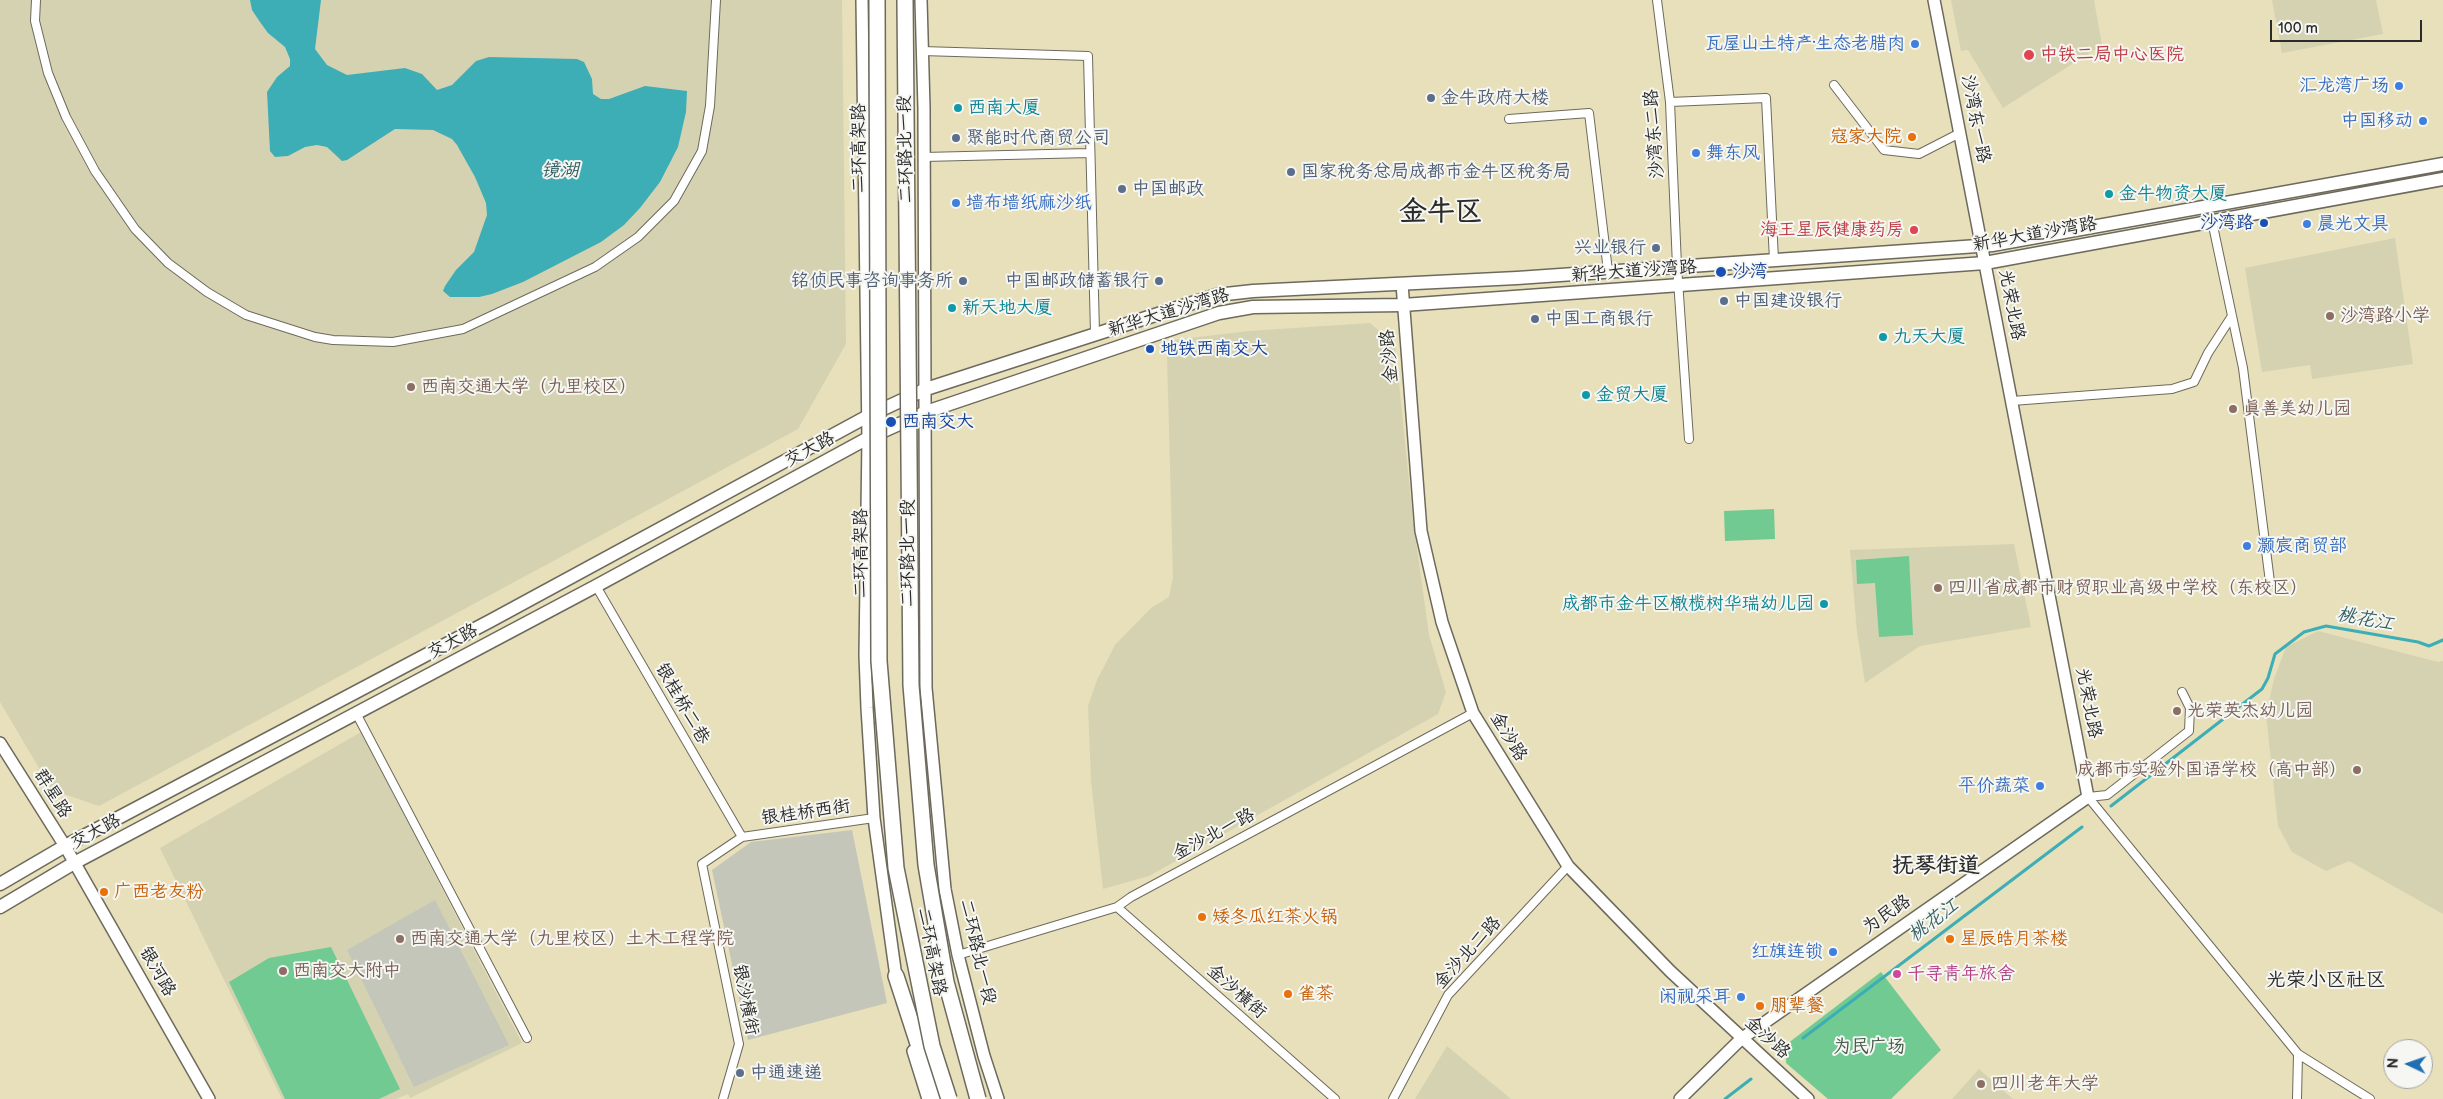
<!DOCTYPE html>
<meta charset="utf-8">
<style>
body{margin:0}
#map{position:relative;width:2443px;height:1099px;overflow:hidden;background:#e7e0ba;font-family:"Balsamiq Sans",sans-serif}
canvas{display:block}
.north{position:absolute;left:2383px;top:1039px;width:50px;height:50px;box-sizing:border-box;background:#f6f6f2;border:1px solid #a5a5a2;border-radius:50%;rotate:273deg;font-size:14px;font-weight:700;line-height:20px;text-align:center;color:#2b2b2b}
.north::after{content:'';display:block;margin:auto;width:18px;height:22px;background:#1f6fb2;clip-path:polygon(50% 0,100% 100%,50% 72%,0 100%)}
.scale{position:absolute;left:2270px;top:20px;width:152px;height:22px;box-sizing:border-box;border:2px solid #2b2b2b;border-top:0;padding-left:6px;font-size:15px;line-height:18px;white-space:nowrap;color:#2b2b2b;-webkit-text-stroke:4px #f6f6f2;paint-order:stroke}
</style>
<div id="map">
<canvas width="2443" height="1099"></canvas>
<div class="north">N</div>
<div class="scale">100 m</div>
</div>
<script>
const ctx = document.querySelector('canvas').getContext('2d');
ctx.lineJoin = 'round';
function paint(path, color) {
  ctx.fillStyle = color;
  ctx.fill(path, 'evenodd');
}
function toPath(rows) {
  const path = new Path2D();
  for (const r of rows) {
    path.moveTo(r[0], r[1]);
    for (let i = 2; i < r.length; i += 2) path.lineTo(r[i], r[i + 1]);
  }
  return path;
}
function strokePath(path, color, width, dash) {
  ctx.strokeStyle = color;
  ctx.lineWidth = width;
  ctx.lineCap = dash ? 'butt' : 'round';
  ctx.setLineDash(dash || []);
  ctx.stroke(path);
}
function drawText(font, color, halo, rows, align = 'center') {
  ctx.font = font + ' "Balsamiq Sans","LXGW WenKai TC",sans-serif';
  ctx.lineWidth = 4;
  ctx.setLineDash([]);
  ctx.textBaseline = 'middle';
  ctx.strokeStyle = halo;
  ctx.fillStyle = color;
  for (const [text, x, y, turn = 0] of rows) {
    ctx.save();
    ctx.translate(x, y);
    ctx.rotate((+turn || 0) * Math.PI / 180);
    ctx.textAlign = isNaN(turn) ? turn : align;
    if (halo) ctx.strokeText(text, 0, 0);
    ctx.fillText(text, 0, 0);
    ctx.restore();
  }
}
paint(toPath([
 [0,0,842,0,846,344,798,429,99,806,52,790,0,702],
 [1951,0,2094,0,2102,45,2003,108,1968,50,1961,51],
 [2272,0,2376,0,2383,34,2282,53],
 [2395,238,2413,364,2312,379,2310,365,2262,372,2245,268],
 [1370,323,1395,344,1413,520,1429,635,1446,692,1438,714,1149,876,1103,889,1091,781,1088,706,1097,680,1115,645,1151,608,1169,597,1173,577,1167,355,1173,340,1249,331],
 [2014,544,2031,627,1920,646,1865,683,1857,632,1850,550],
 [2318,631,2438,662,2443,661,2443,914,2349,861,2326,871,2292,852,2278,826,2266,714,2274,679,2286,647],
 [361,732,522,1043,410,1098,408,1094,396,1099,282,1099,160,848],
 [1447,1046,1511,1099,1415,1099],
 [1979,1069,2013,1099,1952,1099]
]), '#d5d2b2');
paint(toPath([
 [852,830,887,1003,748,1040,712,870,751,842],
 [435,900,509,1045,414,1087,347,950]
]), '#c4c6b9');
paint(toPath([
 [1774,509,1775,539,1725,541,1724,511],
 [1909,556,1913,635,1879,637,1875,583,1857,584,1856,560],
 [331,947,400,1089,379,1099,285,1099,229,982,269,958],
 [1881,972,1941,1050,1891,1099,1828,1099,1786,1063,1787,1044]
]), '#70ca91');
paint(toPath([
 [250,0,321,0,315,49,327,65,347,75,405,68,422,74,437,90,452,85,476,61,489,57,577,59,584,62,592,79,593,94,601,99,609,99,645,86,687,91,686,112,678,147,660,182,640,208,624,225,601,242,523,282,492,294,479,297,450,297,443,291,445,286,456,270,474,252,487,215,486,203,475,177,457,145,452,139,433,130,395,129,347,160,342,161,327,147,317,145,305,147,288,156,275,157,270,151,267,92,277,77,290,66,290,59,285,47,268,33,260,22,252,10]
]), '#3daeb6');
strokePath(toPath([
 [2111,806,2262,689,2268,678,2275,654,2304,632,2326,626,2418,642,2429,646,2443,640],
 [1803,1038,2082,827],
 [1725,1099,1751,1079]
]), '#3daeb6', 3);
const street = toPath([
 [36,0,35,21,48,73,66,117,95,171,135,229,168,263,207,292,246,315,315,337,333,340,393,342,463,329,595,267,638,237,674,201,702,151,710,106,716,0],
 [1657,0,1670,102,1677,266,1689,439],
 [922,51,1088,56,1095,333],
 [1834,85,1884,150,1919,154,1960,133],
 [1670,102,1766,98,1774,260],
 [1509,119,1589,113,1608,271],
 [924,157,1089,153],
 [2212,221,2243,368,2270,582],
 [2012,401,2172,389,2194,382,2208,353,2232,316],
 [596,586,742,837],
 [356,713,527,1038],
 [2088,797,2298,1054,2297,1099],
 [2088,797,2107,795,2189,731,2190,708,2182,692],
 [1117,907,1335,1099],
 [958,955,1117,907,1131,897,1473,713],
 [2298,1054,2370,1099],
 [723,1099,739,1044,702,864,742,837,874,818],
 [1393,1099,1448,995,1568,866]
]);
const secondary = toPath([
 [862,0,868,438,865,655,867,708,874,818,897,984],
 [921,0,924,108,926,688,945,889,958,955,984,1056,998,1099],
 [1402,284,1421,531,1442,622,1473,713,1568,866,1670,971,1808,1099],
 [0,743,65,846,209,1099],
 [913,1051,928,1099],
 [1680,1099,1741,1039,2088,797,1934,0]
]);
const primary = toPath([
 [0,884,65,846,492,620,868,416,926,389,1217,295,1253,291,1517,278,1992,245,2443,164],
 [0,907,74,863,596,586,868,438,926,412,1219,313,1253,307,1403,305,1985,263,2443,179]
]);
const highway = toPath([
 [896,976,936,1099]
]);
strokePath(street, '#6d6a5d', 10);
strokePath(secondary, '#6d6a5d', 14);
strokePath(primary, '#6d6a5d', 15);
strokePath(highway, '#6d6a5d', 18);
strokePath(street, '#fff', 8);
strokePath(secondary, '#fff', 11);
strokePath(primary, '#fff', 12);
strokePath(highway, '#fff', 15);
const highwayBridge = toPath([
 [877,0,879,661,896,868,932,1046,949,1099],
 [905,0,911,685,926,865,946,982,978,1099]
]);
strokePath(highwayBridge, '#6d6a5d', 18, []);
strokePath(highwayBridge, '#fff', 15);
for (const [x, y, r, color] of [
 [1915,44,5,"#3f7fe0"],
 [2029,55,6,"#e0444e"],
 [2399,86,5,"#3f7fe0"],
 [1431,98,5,"#5c6f8a"],
 [958,108,5,"#0f9aa8"],
 [2423,121,5,"#3f7fe0"],
 [1912,137,5,"#e8710a"],
 [956,138,5,"#5c6f8a"],
 [1696,153,5,"#3f7fe0"],
 [1291,172,5,"#5c6f8a"],
 [1122,189,5,"#5c6f8a"],
 [2109,194,5,"#0f9aa8"],
 [956,203,5,"#3f7fe0"],
 [2264,223,5,"#1a4fb4"],
 [2307,224,5,"#3f7fe0"],
 [1914,230,5,"#e0444e"],
 [1656,248,5,"#5c6f8a"],
 [1721,272,6,"#1a4fb4"],
 [963,281,5,"#5c6f8a"],
 [1159,281,5,"#5c6f8a"],
 [1724,301,5,"#5c6f8a"],
 [952,308,5,"#0f9aa8"],
 [2330,316,5,"#8d6e63"],
 [1535,319,5,"#5c6f8a"],
 [1883,337,5,"#0f9aa8"],
 [1150,349,5,"#1a4fb4"],
 [411,387,5,"#8d6e63"],
 [1586,395,5,"#0f9aa8"],
 [2233,409,5,"#8d6e63"],
 [891,422,6,"#1a4fb4"],
 [2247,546,5,"#3f7fe0"],
 [1938,588,5,"#8d6e63"],
 [1824,604,5,"#0f9aa8"],
 [2177,711,5,"#8d6e63"],
 [2357,770,5,"#8d6e63"],
 [2040,786,5,"#3f7fe0"],
 [104,892,5,"#e8710a"],
 [1202,917,5,"#e8710a"],
 [400,939,5,"#8d6e63"],
 [1950,939,5,"#e8710a"],
 [1833,952,5,"#3f7fe0"],
 [283,971,5,"#8d6e63"],
 [1897,974,5,"#d1479c"],
 [1288,994,5,"#e8710a"],
 [1741,997,5,"#3f7fe0"],
 [1760,1006,5,"#e8710a"],
 [740,1073,5,"#5c6f8a"],
 [1981,1084,5,"#8d6e63"]
]) {
  const dot = new Path2D();
  dot.arc(x, y, r, 0, 2 * Math.PI);
  ctx.fillStyle = color;
  ctx.fill(dot);
  strokePath(dot, '#f6f6f2', 2);
}
drawText('18px', '#366cbe', '#f6f6f2', [
 ["瓦屋山土特产·生态老腊肉",1905,44],
 ["汇龙湾广场",2389,86],
 ["中国移动",2413,121],
 ["舞东风",1706,153,"left"],
 ["墙布墙纸麻沙纸",966,203,"left"],
 ["晨光文具",2317,224,"left"],
 ["灏宸商贸部",2257,546,"left"],
 ["平价蔬菜",2030,786],
 ["红旗连锁",1823,952],
 ["闲视采耳",1731,997]
], 'right');
drawText('18px', '#be3a42', '#f6f6f2', [
 ["中铁二局中心医院",2040,55],
 ["海王星辰健康药房",1904,230,"right"]
], 'left');
drawText('18px', '#4e5e75', '#f6f6f2', [
 ["金牛政府大楼",1441,98],
 ["聚能时代商贸公司",966,138],
 ["国家税务总局成都市金牛区税务局",1301,172],
 ["中国邮政",1132,189],
 ["兴业银行",1646,248,"right"],
 ["铭侦民事咨询事务所",953,281,"right"],
 ["中国邮政储蓄银行",1149,281,"right"],
 ["中国建设银行",1734,301],
 ["中国工商银行",1545,319],
 ["中通速递",750,1073]
], 'left');
drawText('18px', '#0d838f', '#f6f6f2', [
 ["西南大厦",968,108],
 ["金牛物资大厦",2119,194],
 ["新天地大厦",962,308],
 ["九天大厦",1893,337],
 ["金贸大厦",1596,395],
 ["成都市金牛区橄榄树华瑞幼儿园",1814,604,"right"]
], 'left');
drawText('18px', '#2b2b2b', '#f6f6f2', [
 ["沙湾东一路",1975,119,79],
 ["沙湾东二路",1655,134,-94],
 ["二环高架路",859,148,-90],
 ["二环路北一段",906,149,-91],
 ["新华大道沙湾路",2035,235,-10],
 ["新华大道沙湾路",1634,272,-4],
 ["光荣北路",2011,305,79],
 ["新华大道沙湾路",1169,313,-17],
 ["金沙路",1390,356,-95],
 ["交大路",810,450,-28],
 ["二环高架路",861,553,-90],
 ["二环路北一段",908,553,-90],
 ["交大路",453,642,-28],
 ["光荣北路",2088,703,79],
 ["银桂桥二巷",682,704,60],
 ["金沙路",1508,737,59],
 ["群星路",52,794,58],
 ["银桂桥西街",806,813,-8],
 ["交大路",96,832,-28],
 ["金沙北一路",1214,835,-28],
 ["为民路",1887,915,-35],
 ["二环高架路",931,952,79],
 ["二环路北一段",977,952,77],
 ["金沙北二路",1468,953,-48],
 ["银河路",157,972,60],
 ["金沙横街",1236,992,41],
 ["银沙横街",745,1000,79],
 ["金沙路",1767,1038,42]
]);
drawText('18px', '#c56008', '#f6f6f2', [
 ["寇家大院",1902,137,"right"],
 ["广西老友粉",114,892],
 ["矮冬瓜红茶火锅",1212,917],
 ["星辰皓月茶楼",1960,939],
 ["雀茶",1298,994],
 ["朋辈餐",1770,1006]
], 'left');
drawText('18px', '#164399', '#f6f6f2', [
 ["沙湾路",2254,223,"right"],
 ["沙湾",1732,272],
 ["地铁西南交大",1160,349],
 ["西南交大",902,422]
], 'left');
drawText('18px', '#785e54', '#f6f6f2', [
 ["沙湾路小学",2340,316],
 ["西南交通大学（九里校区）",421,387],
 ["真善美幼儿园",2243,409],
 ["四川省成都市财贸职业高级中学校（东校区）",1948,588],
 ["光荣英杰幼儿园",2187,711],
 ["成都市实验外国语学校（高中部）",2347,770,"right"],
 ["西南交通大学（九里校区）土木工程学院",410,939],
 ["西南交大附中",293,971],
 ["四川老年大学",1991,1084]
], 'left');
drawText('18px', '#b23c85', '#f6f6f2', [
 ["千寻青年旅舍",1907,974]
], 'left');
drawText('18px', '#405b4a', '#f6f6f2', [
 ["为民广场",1869,1047]
]);
drawText('italic 19px', '#325f63', '#f6f6f2', [
 ["镜湖",560,171],
 ["桃花江",2365,620,11],
 ["桃花江",1934,921,-37]
]);
drawText('20px', '#2b2b2b', '#f6f6f2', [
 ["光荣小区社区",2326,981]
]);
drawText('bold 22px', '#2b2b2b', '#f6f6f2', [
 ["抚琴街道",1936,866]
]);
drawText('bold 28px', '#2b2b2b', '#f6f6f2', [
 ["金牛区",1441,213]
]);
</script>
